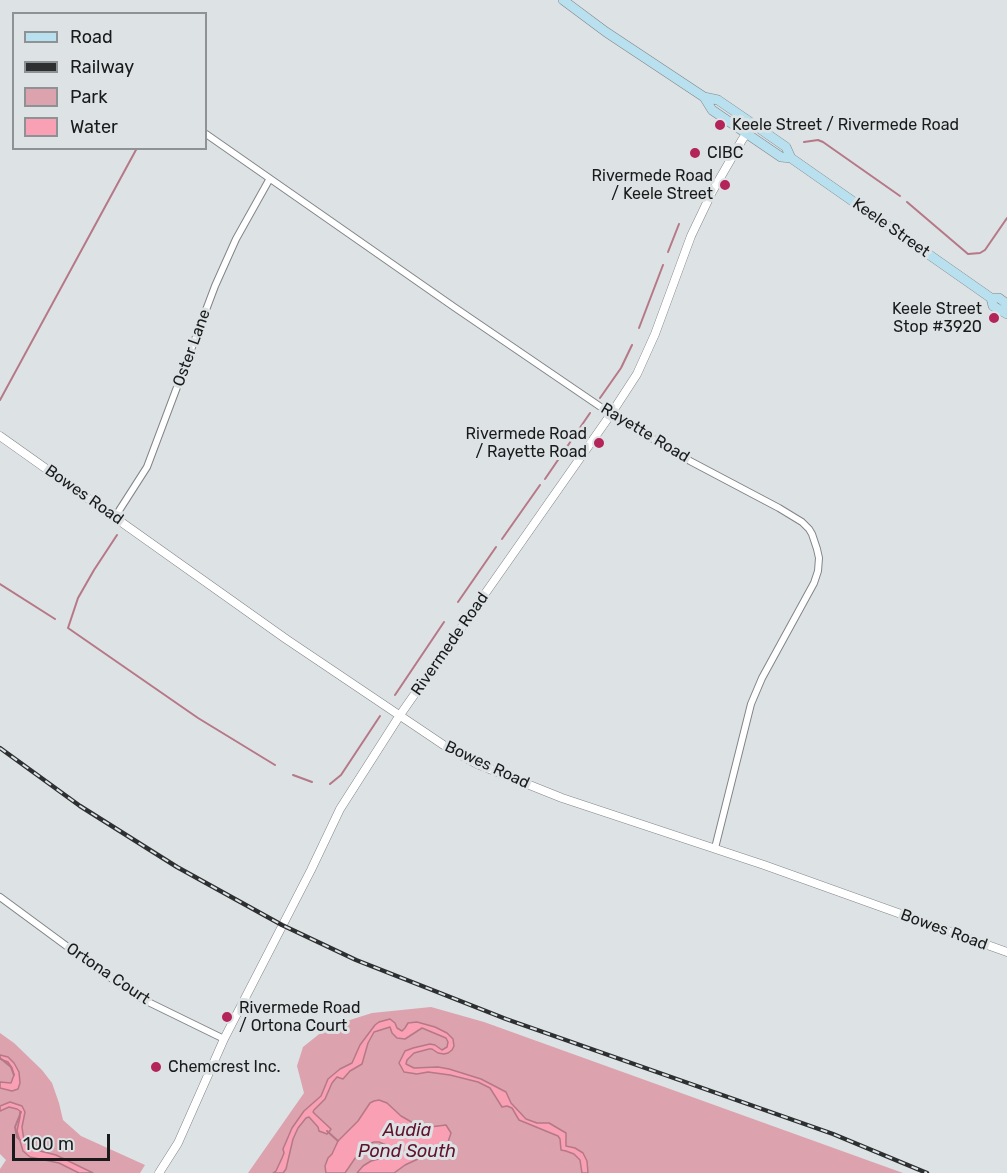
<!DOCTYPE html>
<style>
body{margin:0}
#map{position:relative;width:1007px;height:1173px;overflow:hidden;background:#dde2e4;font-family:Rubik,sans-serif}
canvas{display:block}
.legend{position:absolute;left:12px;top:12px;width:195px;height:138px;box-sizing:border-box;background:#dde2e4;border:2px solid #8f9294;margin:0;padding:8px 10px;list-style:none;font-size:18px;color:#191a1b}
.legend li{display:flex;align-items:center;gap:12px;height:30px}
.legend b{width:30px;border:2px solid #8f9294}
.scale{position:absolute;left:12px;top:1134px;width:98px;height:27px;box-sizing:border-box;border:3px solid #191a1b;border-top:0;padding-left:8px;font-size:18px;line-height:21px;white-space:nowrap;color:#191a1b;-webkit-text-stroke:4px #dde2e4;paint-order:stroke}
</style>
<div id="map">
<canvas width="1007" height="1173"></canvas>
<ul class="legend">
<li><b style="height:8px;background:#b8e0ee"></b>Road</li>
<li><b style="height:8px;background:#2d2f30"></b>Railway</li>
<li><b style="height:16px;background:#dca2ae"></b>Park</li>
<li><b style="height:16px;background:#faa0b4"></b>Water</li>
</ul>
<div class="scale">100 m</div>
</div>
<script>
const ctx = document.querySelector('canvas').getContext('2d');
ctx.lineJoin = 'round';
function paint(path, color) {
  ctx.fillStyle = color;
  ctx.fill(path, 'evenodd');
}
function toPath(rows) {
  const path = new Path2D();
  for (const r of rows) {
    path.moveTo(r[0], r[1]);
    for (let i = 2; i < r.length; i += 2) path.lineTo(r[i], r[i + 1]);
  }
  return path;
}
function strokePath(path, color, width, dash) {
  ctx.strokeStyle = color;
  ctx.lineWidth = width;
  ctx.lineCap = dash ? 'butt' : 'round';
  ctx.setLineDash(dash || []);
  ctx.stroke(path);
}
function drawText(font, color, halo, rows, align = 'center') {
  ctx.font = font + ' Rubik,sans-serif';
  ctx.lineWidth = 6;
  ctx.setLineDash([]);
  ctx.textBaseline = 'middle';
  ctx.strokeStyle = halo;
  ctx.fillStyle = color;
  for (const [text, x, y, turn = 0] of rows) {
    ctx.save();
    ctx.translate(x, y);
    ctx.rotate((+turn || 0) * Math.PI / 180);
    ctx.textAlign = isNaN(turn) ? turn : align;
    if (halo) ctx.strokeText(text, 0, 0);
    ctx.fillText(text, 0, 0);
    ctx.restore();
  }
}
paint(toPath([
 [431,1007,484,1022,903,1173,248,1173,304,1093,297,1066,303,1047,328,1027,372,1013],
 [0,1033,14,1043,42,1070,52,1083,59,1103,63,1120,81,1136,145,1165,140,1173,0,1173,0,1169,6,1160,0,1154]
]), '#dca2ae');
const water = toPath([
 [390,1019,395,1023,397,1028,402,1031,405,1028,408,1023,417,1022,435,1027,447,1033,453,1039,454,1046,452,1050,448,1053,444,1054,438,1053,432,1049,429,1049,414,1053,407,1060,406,1064,414,1068,438,1067,449,1069,481,1079,506,1092,511,1103,526,1119,537,1123,549,1123,566,1133,566,1146,575,1148,583,1153,587,1161,588,1173,582,1173,580,1160,574,1154,566,1151,561,1150,560,1139,558,1136,519,1120,512,1108,507,1106,502,1107,490,1088,478,1082,450,1075,428,1072,417,1074,404,1072,399,1063,405,1051,413,1048,430,1044,435,1045,442,1050,447,1047,448,1042,446,1038,422,1028,405,1039,397,1038,392,1033,390,1027,374,1032,368,1043,362,1064,350,1071,343,1079,337,1077,332,1083,325,1099,314,1110,313,1112,316,1115,331,1129,329,1132,327,1134,319,1131,318,1127,309,1117,306,1118,298,1128,293,1139,286,1169,283,1173,273,1173,276,1171,282,1158,284,1153,283,1149,292,1128,304,1111,321,1096,328,1079,340,1069,352,1063,360,1045,375,1025,379,1022,390,1019],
 [0,1055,8,1057,14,1063,19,1072,20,1083,18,1089,12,1091,0,1088,0,1082,11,1083,14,1075,12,1068,8,1062,0,1059,0,1055],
 [379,1100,387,1103,401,1116,415,1124,430,1127,446,1125,451,1133,448,1142,433,1152,405,1165,394,1173,357,1173,363,1166,371,1161,382,1158,387,1153,388,1148,386,1145,379,1142,374,1142,368,1144,360,1151,345,1173,326,1173,325,1166,328,1158,332,1154,338,1141,358,1121,370,1103,374,1101,379,1100],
 [10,1102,22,1106,25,1112,22,1127,24,1141,27,1146,36,1150,56,1155,93,1173,79,1173,59,1163,30,1157,23,1151,17,1131,20,1117,20,1111,17,1109,9,1107,0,1111,0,1106,10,1102]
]);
paint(water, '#faa0b4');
strokePath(water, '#b67886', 1.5);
strokePath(toPath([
 [804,142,818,140,823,142,900,196],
 [907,202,968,254,980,253,985,250,1007,218],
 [668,252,679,224],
 [639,328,663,265],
 [600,398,621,368,632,345],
 [0,400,137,148],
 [545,479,590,413],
 [117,535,94,570,78,598,68,628,198,718,275,765],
 [502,539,540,485],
 [0,584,55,619],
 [458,602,496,547],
 [395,695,444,622],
 [293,775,312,782],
 [330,784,341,775,380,716],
 [0,1058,11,1067,14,1075],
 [327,1131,338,1141],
 [20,1140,17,1137,15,1127,21,1112]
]), '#b67886', 2);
const minor = toPath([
 [206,134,454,307,611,414,690,461,779,508,802,522,809,529,812,534,817,549,819,558,818,571,814,583,762,678,751,704,715,848],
 [115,517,147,467,215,286,236,239,269,180],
 [0,897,95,967,138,997,224,1039]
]);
const tertiary = toPath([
 [0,436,286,639,448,748,477,764,562,798,764,865,1007,952],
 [159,1173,178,1143,224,1039,311,870,340,809,400,715,611,414,637,374,655,334,691,236,712,192,742,140,753,124]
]);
const secondary = toPath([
 [563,0,606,32,704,97,718,100,753,124,786,147,791,158],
 [704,97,712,110,781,157,791,158,991,298,999,298,1007,304],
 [991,298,993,306,1007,314]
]);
strokePath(minor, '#818588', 8);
strokePath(tertiary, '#818588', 9);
strokePath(secondary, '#818588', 10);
strokePath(minor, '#fff', 6);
strokePath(tertiary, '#fff', 8);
strokePath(secondary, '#b8e0ee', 9);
const rail = toPath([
 [0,748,80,806,177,867,282,925,356,960,506,1019,833,1134,927,1173]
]);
strokePath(rail, '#2d2f30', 4.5);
strokePath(rail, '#dde2e4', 2, [7]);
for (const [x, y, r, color] of [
 [720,125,6,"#b32458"],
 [695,153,6,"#b32458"],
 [725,185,6,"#b32458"],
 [994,318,6,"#b32458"],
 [599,443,6,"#b32458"],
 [227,1017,6,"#b32458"],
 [156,1067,6,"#b32458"]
]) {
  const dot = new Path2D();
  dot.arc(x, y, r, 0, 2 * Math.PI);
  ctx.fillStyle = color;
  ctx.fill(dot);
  strokePath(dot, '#dde2e4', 2);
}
drawText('16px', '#191a1b', '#dde2e4', [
 ["Keele Street / Rivermede Road",732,125],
 ["CIBC",707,153],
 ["Rivermede Road",713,176,"right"],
 ["/ Keele Street",713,194,"right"],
 ["Keele Street",982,309,"right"],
 ["Stop #3920",982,327,"right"],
 ["Rivermede Road",587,434,"right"],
 ["/ Rayette Road",587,452,"right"],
 ["Rivermede Road",239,1008],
 ["/ Ortona Court",239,1026],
 ["Chemcrest Inc.",168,1067]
], 'left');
drawText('16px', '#191a1b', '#dde2e4', [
 ["Keele Street",891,228,35],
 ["Oster Lane",192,348,-70],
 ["Rayette Road",645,433,31],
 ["Bowes Road",84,495,35],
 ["Rivermede Road",450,644,-55],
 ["Bowes Road",487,765,25],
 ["Bowes Road",944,930,20],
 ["Ortona Court",108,974,34]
]);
drawText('italic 18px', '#60132d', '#dde2e4', [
 ["Audia",407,1131],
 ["Pond South",407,1152]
]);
</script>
